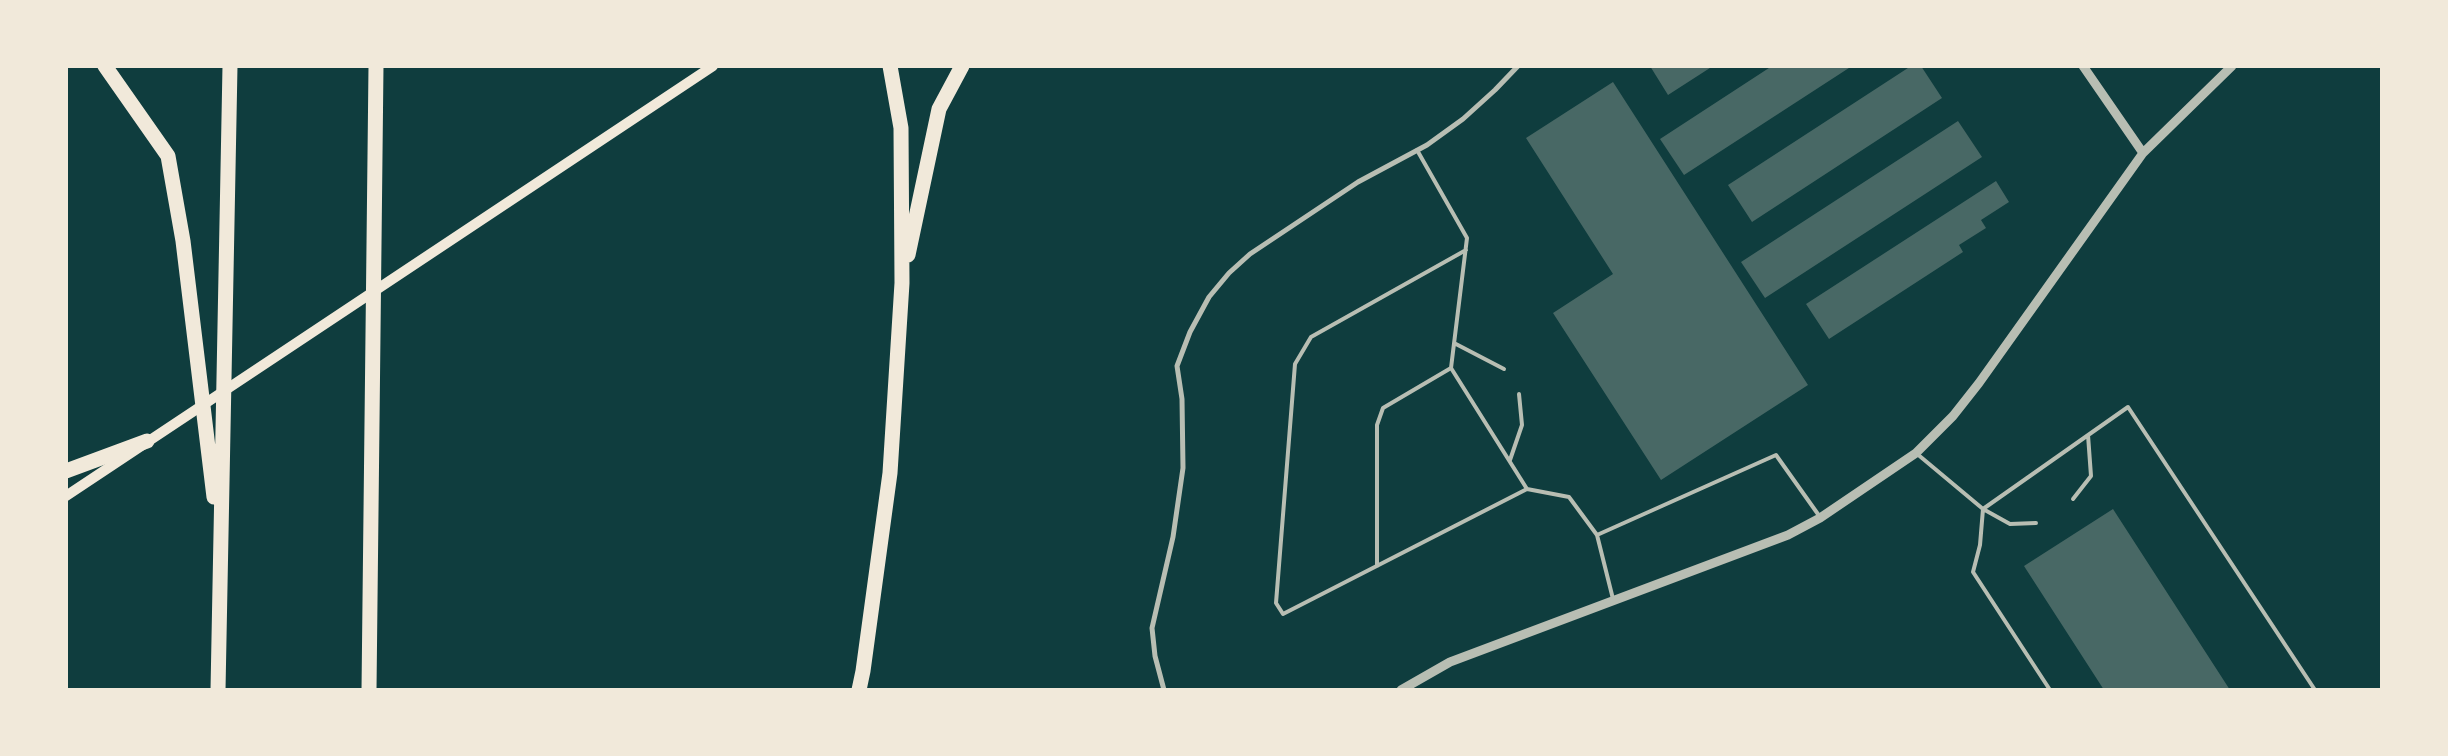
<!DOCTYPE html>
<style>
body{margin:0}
#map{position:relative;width:2448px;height:756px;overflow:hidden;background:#0f3d3e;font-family:"Public Sans",sans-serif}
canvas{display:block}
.frame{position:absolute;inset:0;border:68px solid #f1e9da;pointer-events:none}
</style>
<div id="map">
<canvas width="2448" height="756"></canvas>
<div class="frame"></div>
</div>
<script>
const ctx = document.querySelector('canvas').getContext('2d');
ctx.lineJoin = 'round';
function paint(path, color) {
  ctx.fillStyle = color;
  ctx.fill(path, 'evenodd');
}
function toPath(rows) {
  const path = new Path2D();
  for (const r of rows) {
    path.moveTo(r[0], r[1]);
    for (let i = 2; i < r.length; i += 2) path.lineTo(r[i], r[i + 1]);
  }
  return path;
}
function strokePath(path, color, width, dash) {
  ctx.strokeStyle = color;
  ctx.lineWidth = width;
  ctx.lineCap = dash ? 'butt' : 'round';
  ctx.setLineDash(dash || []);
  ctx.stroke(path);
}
paint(toPath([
 [1650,66,1713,66,1668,95],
 [1772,66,1852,66,1684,175,1660,139],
 [1911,66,1921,66,1942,98,1752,222,1728,185],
 [1613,82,1808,385,1661,480,1553,313,1613,274,1526,138],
 [1958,121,1982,157,1765,298,1741,262],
 [1996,181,2009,202,1981,220,1986,228,1959,245,1963,252,1829,339,1806,304],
 [2113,509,2230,690,2104,690,2024,566]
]), '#486865');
strokePath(toPath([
 [1417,150,1467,238,1451,368,1527,489,1569,497,1597,535,1613,599],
 [1466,250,1311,337,1295,364,1276,603,1283,614,1527,489],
 [1454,343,1504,369],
 [1916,453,1983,509,2010,524,2036,523],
 [1510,460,1522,425,1519,394],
 [2073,499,2091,476,2088,435],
 [1983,509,2128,407,2315,690],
 [1983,509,1980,545,1973,572,2050,690],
 [1597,535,1776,455,1820,517],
 [1377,566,1377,425,1383,408,1451,368]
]), '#b8beb3', 4);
strokePath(toPath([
 [1164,690,1155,656,1152,628,1173,537,1183,468,1182,399,1177,366,1190,332,1209,297,1229,273,1250,254,1358,182,1427,145,1463,119,1495,90,1518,66]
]), '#b8beb3', 5);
strokePath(toPath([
 [2083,66,2143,153],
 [1401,690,1450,662,1788,535,1820,518,1916,453,1953,416,1979,383,2143,153,2232,66]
]), '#b8beb3', 9);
strokePath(toPath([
 [66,496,713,66]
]), '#f1e9da', 10);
strokePath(toPath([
 [105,66,168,156,183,241,214,497],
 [908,255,939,109,962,66],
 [66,471,147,441],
 [218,690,230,66],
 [369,690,376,66],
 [859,690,863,671,890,473,902,283,901,128,890,66]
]), '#f1e9da', 15);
</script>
